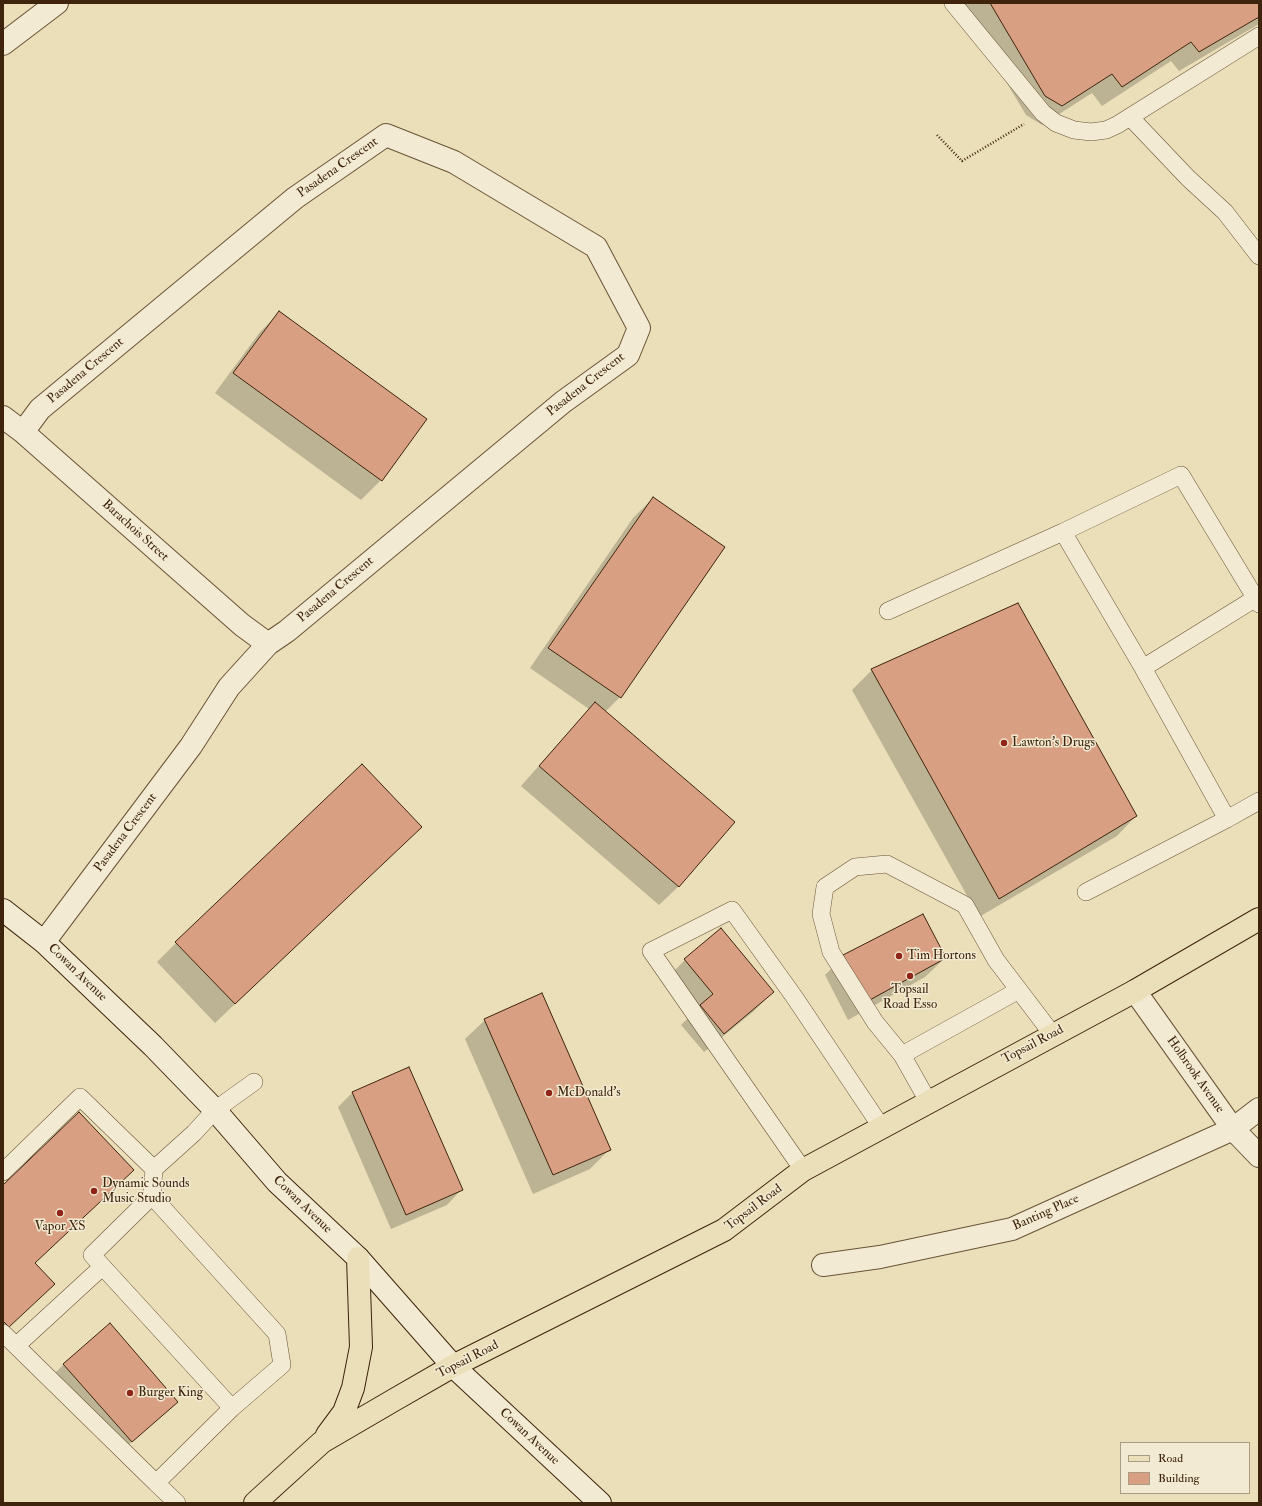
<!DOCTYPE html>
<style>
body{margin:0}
#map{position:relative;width:1262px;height:1506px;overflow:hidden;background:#ebdfb9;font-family:"IM FELL Double Pica",serif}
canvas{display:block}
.frame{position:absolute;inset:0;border:4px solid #3e240c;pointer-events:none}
.legend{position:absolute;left:1120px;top:1442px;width:130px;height:52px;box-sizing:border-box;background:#f2ead2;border:1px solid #aa9b83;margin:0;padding:5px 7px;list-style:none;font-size:12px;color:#3e240c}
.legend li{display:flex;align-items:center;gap:8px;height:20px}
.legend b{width:20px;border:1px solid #aa9b83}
</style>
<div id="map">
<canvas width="1262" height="1506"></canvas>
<div class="frame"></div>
<ul class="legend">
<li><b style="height:5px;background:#ebdfb9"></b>Road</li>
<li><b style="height:11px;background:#d99f82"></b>Building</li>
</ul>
</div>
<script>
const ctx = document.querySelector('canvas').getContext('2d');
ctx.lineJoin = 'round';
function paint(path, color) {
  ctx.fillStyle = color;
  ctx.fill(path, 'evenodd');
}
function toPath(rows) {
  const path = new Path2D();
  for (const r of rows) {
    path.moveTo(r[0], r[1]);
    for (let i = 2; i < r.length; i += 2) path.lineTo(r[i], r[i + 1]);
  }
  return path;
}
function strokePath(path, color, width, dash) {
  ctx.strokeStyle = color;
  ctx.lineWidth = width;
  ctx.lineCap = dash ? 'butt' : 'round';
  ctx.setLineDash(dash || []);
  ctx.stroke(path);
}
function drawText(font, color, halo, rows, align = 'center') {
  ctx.font = font + ' "IM FELL Double Pica",serif';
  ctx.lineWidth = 3;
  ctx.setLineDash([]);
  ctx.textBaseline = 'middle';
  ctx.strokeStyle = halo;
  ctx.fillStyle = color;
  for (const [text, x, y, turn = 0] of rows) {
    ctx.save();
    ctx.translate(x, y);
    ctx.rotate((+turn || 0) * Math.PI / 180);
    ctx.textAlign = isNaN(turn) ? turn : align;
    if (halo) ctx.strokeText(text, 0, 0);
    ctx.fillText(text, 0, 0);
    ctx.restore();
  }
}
paint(toPath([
 [959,3,1259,3,1259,24,1179,71,1171,61,1102,106,1092,93,1042,125,1026,115],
 [279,313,381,480,361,500,215,393,260,332],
 [653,498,620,697,605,712,679,886,659,905,521,786,589,709,530,668,633,518],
 [872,670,1136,816,1117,836,979,917,852,690],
 [401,846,215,1023,157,962,176,943],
 [721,929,773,992,754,1011,704,1052,681,1025,693,1013,665,980,685,960],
 [844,956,945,958,925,977,848,1020,825,975],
 [485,1020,609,1150,590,1169,533,1194,465,1039],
 [353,1092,461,1190,447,1205,391,1229,338,1107],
 [3,1186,34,1264,34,1303,3,1332],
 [64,1364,177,1402,116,1456,49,1379]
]), '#0003');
const building = toPath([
 [990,3,1259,3,1259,17,1199,52,1191,42,1122,87,1112,74,1062,106,1045,96,990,3],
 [279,311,427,419,382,481,233,373,279,311],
 [653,497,725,547,621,698,548,648,653,497],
 [1018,603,1137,816,999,899,871,669,1018,603],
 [595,702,735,822,679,887,539,766,595,702],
 [362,764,422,827,235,1004,175,942,362,764],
 [923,914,946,958,868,1001,843,955,923,914],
 [721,928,774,992,724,1034,700,1005,713,994,684,959,721,928],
 [542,993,611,1150,553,1175,484,1019,542,993],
 [409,1067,463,1190,406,1215,352,1092,409,1067],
 [79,1112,134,1170,35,1263,55,1284,9,1327,3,1321,3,1185,79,1112],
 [110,1323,178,1402,132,1442,63,1364,110,1323]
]);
paint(building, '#d99f82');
strokePath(building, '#3e240c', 1);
const lane = toPath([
 [953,3,1043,113,1056,123,1074,130,1091,132,1106,130,1117,125,1259,36],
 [1130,117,1188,178,1225,212,1259,256],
 [1063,532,1181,475,1259,604],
 [888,611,1063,532,1143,668,1259,596],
 [1227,819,1259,801],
 [1086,892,1227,819,1143,668],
 [902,1055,1019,990],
 [928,1101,902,1055,875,1022,831,952,821,914,825,887,855,867,887,864,965,905,996,960,1053,1035],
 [803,1170,651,951,732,910,795,998,882,1128],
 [3,1172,80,1097,154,1169],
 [152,1196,277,1334,282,1365,232,1408],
 [3,1333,156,1483],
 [16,1346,102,1267],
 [177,1503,156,1483,232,1408,92,1255,152,1196,154,1169,194,1133,215,1110,254,1082]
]);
const street = toPath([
 [3,44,57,3],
 [3,417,23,432,242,625,268,644],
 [23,432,40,409,295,198,386,135,454,162,596,247,639,328,628,355,563,402,287,631,268,644,229,687,191,746,44,942],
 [1135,991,1233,1129,1259,1156],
 [823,1265,880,1257,1012,1229,1233,1129,1259,1109]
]);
const secondary = toPath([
 [3,910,44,942,153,1046,215,1110,277,1182,358,1258,453,1366,600,1503]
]);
const primary = toPath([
 [327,1435,344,1412,353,1388,361,1347,358,1258],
 [255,1503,322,1442,394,1400,453,1366,724,1230,803,1170,1135,991,1259,919]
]);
strokePath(lane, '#695337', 18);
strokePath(street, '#695337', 24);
strokePath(secondary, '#3e240c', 24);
strokePath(primary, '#3e240c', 24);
strokePath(toPath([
 [937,135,962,161,1024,124]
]), '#3e240c', 2.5, [1, 2]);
strokePath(lane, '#f2ead2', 17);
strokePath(street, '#f2ead2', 22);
strokePath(secondary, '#f2ead2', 22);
strokePath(primary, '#ebdfb9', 22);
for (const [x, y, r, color] of [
 [1004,743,4,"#8f2418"],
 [899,956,4,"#8f2418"],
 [910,976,4,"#8f2418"],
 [549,1093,4,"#8f2418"],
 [94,1191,4,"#8f2418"],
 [60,1213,4,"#8f2418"],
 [130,1393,4,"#8f2418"]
]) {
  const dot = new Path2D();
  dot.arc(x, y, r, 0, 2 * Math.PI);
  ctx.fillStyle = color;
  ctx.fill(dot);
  strokePath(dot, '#f2ead2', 1.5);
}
drawText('13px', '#3e240c', '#f2ead2', [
 ["Pasadena Crescent",338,168,-35],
 ["Pasadena Crescent",86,371,-40],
 ["Pasadena Crescent",586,385,-38],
 ["Barachois Street",135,531,42],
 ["Pasadena Crescent",336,590,-40],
 ["Pasadena Crescent",126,833,-53],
 ["Cowan Avenue",77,973,44],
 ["Topsail Road",1033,1045,-28],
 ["Holbrook Avenue",1195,1075,55],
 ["Cowan Avenue",302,1205,44],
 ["Topsail Road",754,1208,-37],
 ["Banting Place",1046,1213,-24],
 ["Topsail Road",468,1360,-27],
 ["Cowan Avenue",529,1437,43]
]);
drawText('13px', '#3e240c', '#f2ead2', [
 ["Lawton's Drugs",1012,743],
 ["Tim Hortons",907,956],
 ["Topsail",910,990,"center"],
 ["Road Esso",910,1005,"center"],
 ["McDonald's",557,1093],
 ["Dynamic Sounds",102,1184],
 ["Music Studio",102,1199],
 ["Vapor XS",60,1227,"center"],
 ["Burger King",138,1393]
], 'left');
</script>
